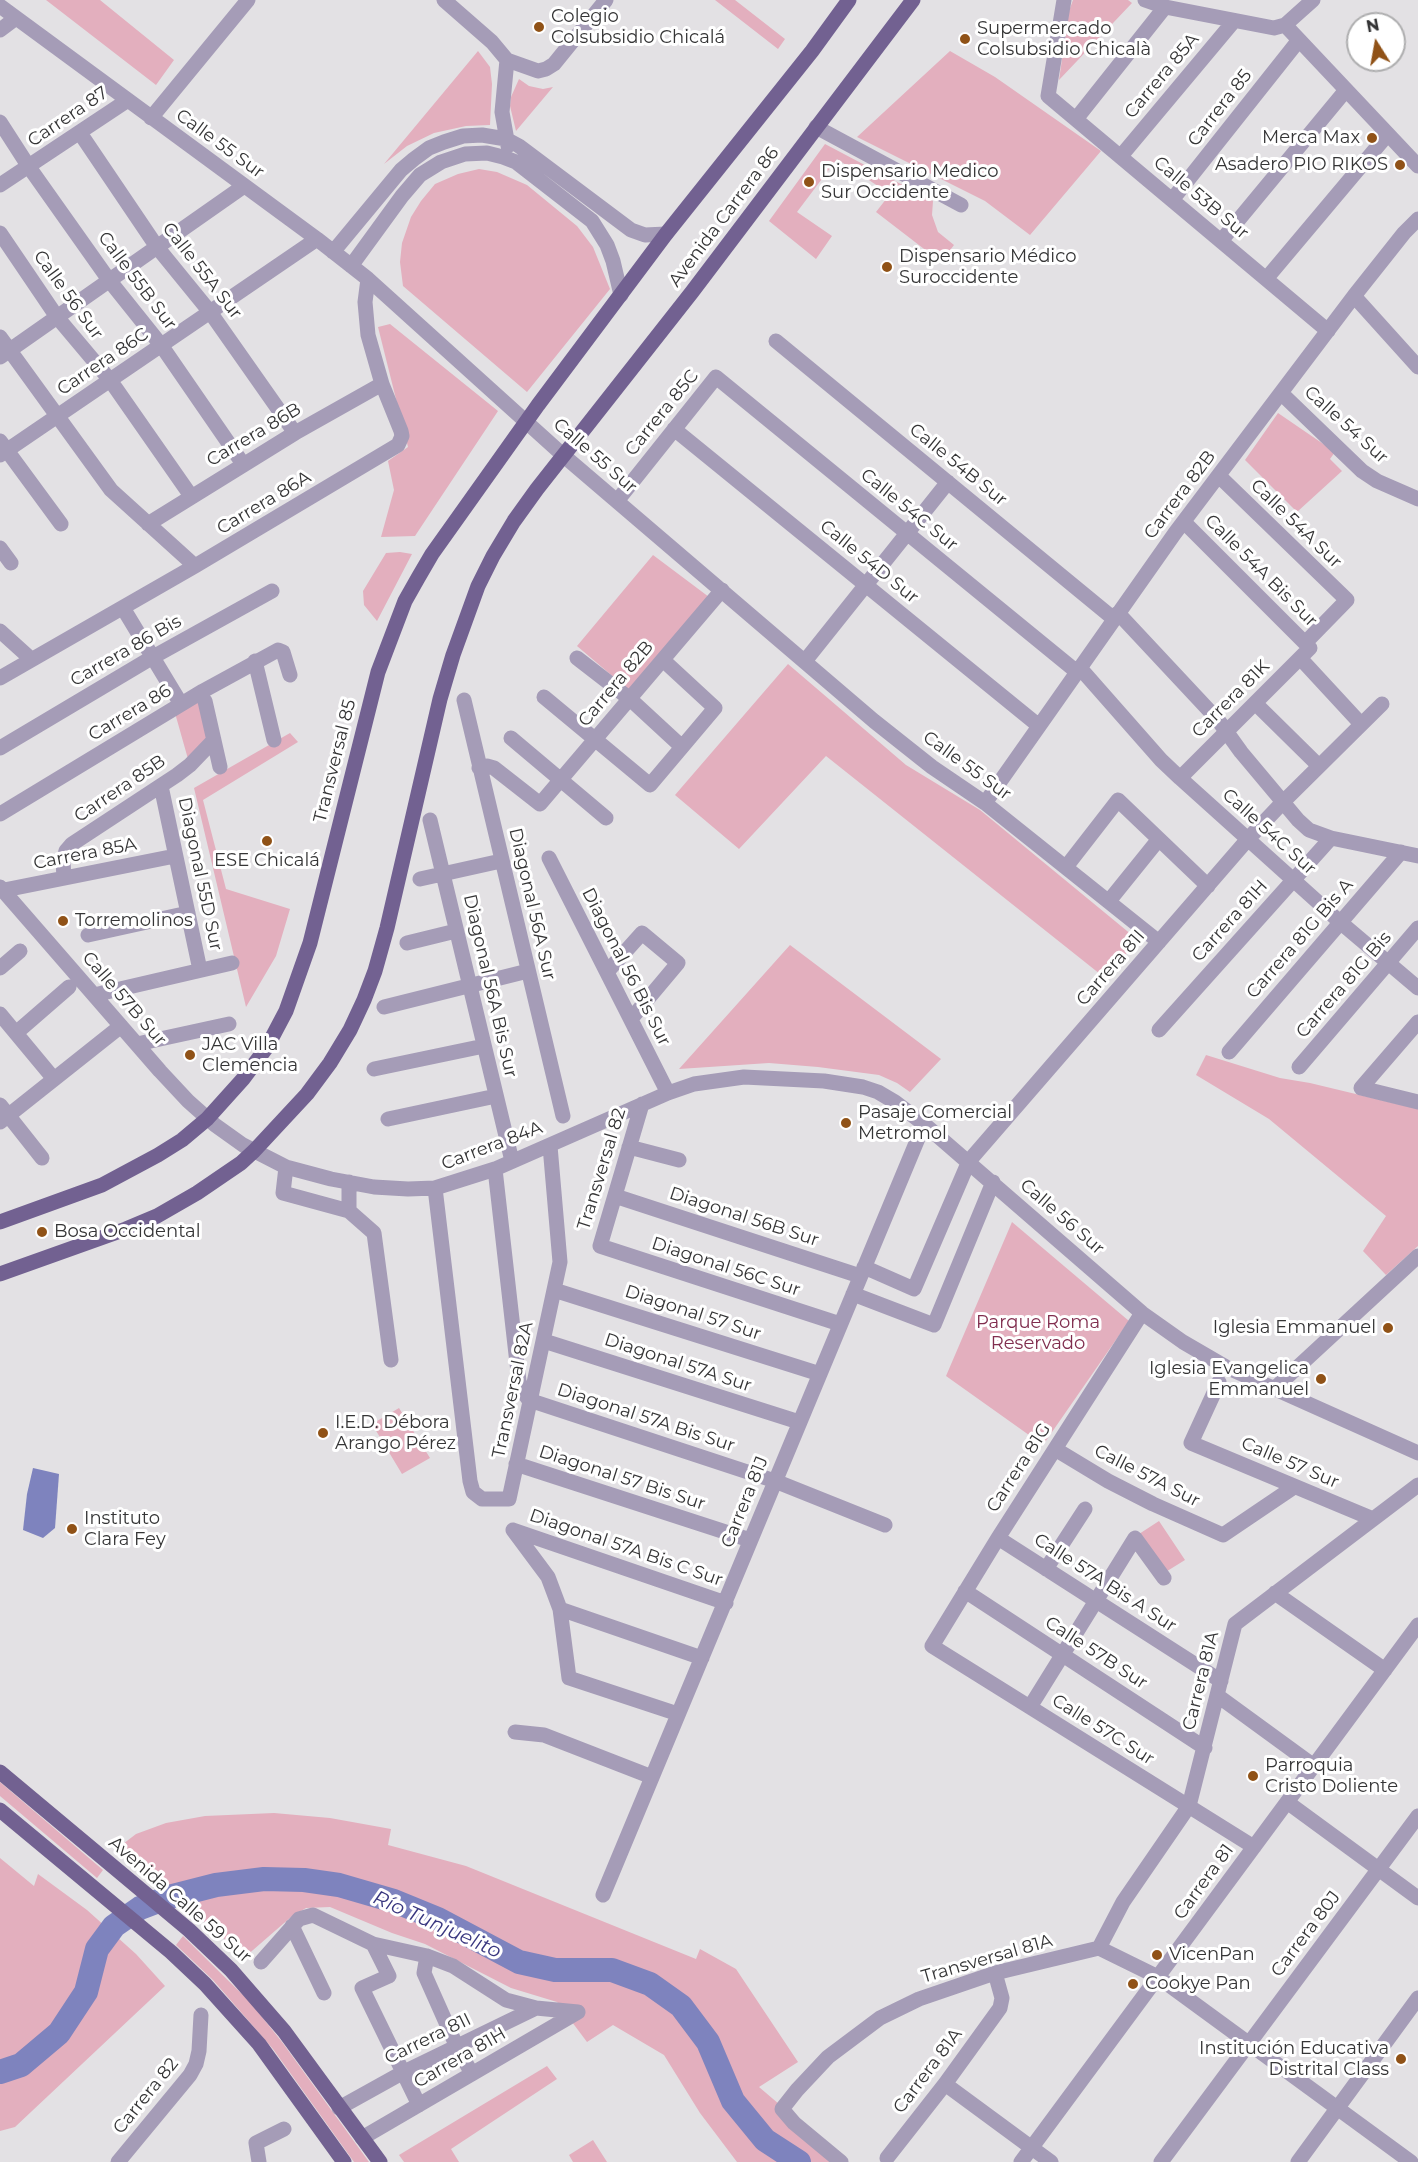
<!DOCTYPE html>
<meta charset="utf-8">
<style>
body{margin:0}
#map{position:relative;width:1418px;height:2162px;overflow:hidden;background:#e3e1e4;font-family:Montserrat,sans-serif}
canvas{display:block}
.north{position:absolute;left:1346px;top:12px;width:60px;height:60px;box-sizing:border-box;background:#fff;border:2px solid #aeaeaf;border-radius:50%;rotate:349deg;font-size:16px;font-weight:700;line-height:24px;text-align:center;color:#353536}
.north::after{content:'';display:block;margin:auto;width:21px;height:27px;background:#905217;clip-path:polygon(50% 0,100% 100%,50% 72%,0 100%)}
</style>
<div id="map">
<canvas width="1418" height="2162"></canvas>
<div class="north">N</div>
</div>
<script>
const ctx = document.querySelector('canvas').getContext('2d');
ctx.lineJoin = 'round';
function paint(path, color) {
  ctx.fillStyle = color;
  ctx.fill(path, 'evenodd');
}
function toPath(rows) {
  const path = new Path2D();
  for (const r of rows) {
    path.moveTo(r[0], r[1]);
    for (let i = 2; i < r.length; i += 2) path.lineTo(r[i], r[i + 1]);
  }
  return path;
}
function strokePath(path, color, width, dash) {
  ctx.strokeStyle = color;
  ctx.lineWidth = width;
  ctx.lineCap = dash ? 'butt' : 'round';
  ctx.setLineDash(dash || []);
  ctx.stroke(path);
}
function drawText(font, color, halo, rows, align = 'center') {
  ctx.font = font + ' Montserrat,sans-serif';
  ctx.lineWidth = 6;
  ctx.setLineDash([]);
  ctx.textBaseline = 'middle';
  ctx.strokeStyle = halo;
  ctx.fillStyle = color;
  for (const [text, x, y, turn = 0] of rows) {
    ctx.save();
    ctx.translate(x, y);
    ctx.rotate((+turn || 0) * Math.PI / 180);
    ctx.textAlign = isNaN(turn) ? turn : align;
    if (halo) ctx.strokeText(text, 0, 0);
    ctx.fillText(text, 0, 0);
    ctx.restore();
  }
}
paint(toPath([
 [46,0,100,0,174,60,156,85],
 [715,0,735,0,785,39,778,49],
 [1073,0,1128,0,1132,3,1059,80,1069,11],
 [478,51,490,67,492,84,490,125,466,126,434,133,407,146,384,164],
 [950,51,995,77,1101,151,1030,235,985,201,857,137],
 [519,79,529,86,543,89,553,87,516,131,510,106,511,97],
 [825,144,933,201,932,215,938,232,954,245,941,262,876,212,890,194,837,159,797,212,832,236,816,259,769,221],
 [479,169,497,172,527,185,577,226,593,247,610,289,527,392,403,286,400,262,402,243,411,217,421,201,435,184,458,174],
 [390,324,498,411,415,536,381,537,394,490,388,461,408,447,378,327],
 [1278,413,1335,452,1330,459,1342,471,1297,512,1245,460],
 [400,552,412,554,377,621,364,605,363,591,386,553],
 [653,555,709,597,630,691,577,646],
 [788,664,906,765,980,810,1138,940,1105,978,826,756,739,849,675,795],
 [199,698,208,739,188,759,175,713],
 [290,733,298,742,203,800,226,889,290,909,276,956,246,1007,194,788],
 [790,945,941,1059,910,1092,897,1083,879,1075,818,1067,769,1063,679,1069],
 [1206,1055,1280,1078,1310,1083,1418,1109,1418,1246,1386,1275,1363,1251,1386,1216,1269,1119,1196,1075],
 [1012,1222,1129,1321,1043,1445,946,1376],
 [399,1408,430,1458,402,1474,372,1424],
 [1159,1521,1185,1560,1164,1573,1139,1534],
 [0,1782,103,1870,97,1878,0,1796],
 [274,1813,330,1818,391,1829,388,1845,466,1866,696,1959,700,1949,736,1969,798,2062,759,2087,847,2162,737,2162,700,2113,664,2055,613,2025,587,2042,557,2002,511,1988,425,1944,392,1933,330,1907,306,1908,291,1917,245,1957,119,1847,136,1834,166,1823,205,1816],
 [0,1858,34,1886,38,1874,87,1910,136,1954,165,1986,15,2127,0,2131],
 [183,1936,250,2002,282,2042,369,2162,354,2162,273,2049,213,1980,176,1945],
 [547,2066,557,2079,451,2149,459,2162,404,2162,399,2155],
 [593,2140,607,2162,573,2162,569,2155]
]), '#e3afbe');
paint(toPath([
 [33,1468,59,1474,55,1528,43,1538,23,1530,27,1494]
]), '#7e83be');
strokePath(toPath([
 [0,2072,21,2065,59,2033,86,1992,97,1949,114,1926,140,1908,169,1897,216,1885,264,1879,304,1880,339,1885,394,1901,438,1919,519,1962,555,1970,612,1970,650,1984,681,2006,708,2042,733,2101,765,2140,799,2162]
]), '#7e83be', 24);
strokePath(toPath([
 [444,0,492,42,507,60],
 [1064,0,1048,96,1328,331],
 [1145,0,1165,7,1274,28,1285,25,1313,0],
 [0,6,317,239,368,279,564,456,874,721,932,767,985,803,1159,942],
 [1285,25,1418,166],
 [0,30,16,18],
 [507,60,538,71,546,69,554,64,606,0],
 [507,60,502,112,508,146],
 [151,118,248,0],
 [1076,119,1165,7],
 [0,122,29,167,109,280,161,345,243,464],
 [816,127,961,205],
 [80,133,157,247,210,312,295,433],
 [1121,156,1234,21],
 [0,185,128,100],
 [1172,200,1299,40],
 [0,233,57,317,110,380,191,496],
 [1221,241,1346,90],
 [333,252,401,170,414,159,429,148,444,142,463,136,482,135,506,139,519,146,631,230,645,235,666,234],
 [351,266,402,196,420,175,441,162,465,154,487,153,503,157,516,162,592,221,607,245,613,261,621,295],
 [1266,279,1388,134],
 [1354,296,1418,367],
 [0,337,111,490,195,566],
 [776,341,1114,619],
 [0,357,244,186],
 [1281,393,1362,471,1377,481,1418,499],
 [674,429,1039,726],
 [0,441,61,524],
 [0,455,317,239],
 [1219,476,1347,600,1305,643],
 [617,501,716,377,1077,672],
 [148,524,295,433,382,384],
 [0,548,11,563],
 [123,608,181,704],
 [1118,613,1218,720,1241,752,1298,820,1309,830,1331,838,1418,856],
 [0,631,31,659],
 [577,658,630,699,682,747],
 [1300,658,1361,724],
 [255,661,274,740],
 [805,661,948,482],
 [1080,668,1161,760,1180,778,1340,922,1418,988],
 [0,678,195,566,398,445,402,436,401,431,382,384,368,335,365,302,368,279],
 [544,697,650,785,715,708,663,660],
 [464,700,563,1116],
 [205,701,220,767],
 [1255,703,1319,766],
 [511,738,606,818],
 [0,748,153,657,272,591],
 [479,768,487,766,494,768,540,804,722,590],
 [1180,778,1310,648,1184,522],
 [161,786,200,970],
 [985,803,1175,533,1354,296,1404,233,1418,219],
 [0,814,203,691,278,650,283,652,290,675],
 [430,820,512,1161],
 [549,858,668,1093],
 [1066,867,1118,800,1208,886],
 [64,878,63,861,66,851,72,844,177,775,190,765,214,740],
 [420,879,501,861],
 [0,887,160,1071,188,1101,215,1125,243,1145,286,1167,331,1179,374,1187,408,1189,435,1188,495,1169,668,1093,694,1084,744,1077,824,1081,863,1087,878,1092,895,1102,924,1124,1142,1313,1183,1342,1226,1367,1418,1453],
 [0,891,175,856],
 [1109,901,1159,839],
 [88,935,188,913],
 [407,943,456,931],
 [0,968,20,951],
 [607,972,642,933,678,963,631,1019],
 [94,995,232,963],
 [384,1007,528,971],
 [0,1014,54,1079],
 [1418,1022,1361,1088,1418,1102],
 [1159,1030,1331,838],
 [16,1033,69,987],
 [137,1044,229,1024],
 [1229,1052,1401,852],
 [1299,1067,1418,928],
 [374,1069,484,1046],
 [642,1104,600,1246,840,1324],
 [0,1105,42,1158],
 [388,1119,496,1096],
 [0,1122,121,1026],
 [629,1147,679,1160],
 [286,1167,283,1193,349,1211],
 [495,1169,519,1381,521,1389,529,1400,775,1481,885,1525],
 [349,1182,349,1211,374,1233,391,1360],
 [435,1188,470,1481,473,1492,482,1499,509,1499,560,1262,550,1146],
 [615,1196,860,1276],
 [864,1267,914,1289,969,1161,1248,839,1283,802,1382,704],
 [554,1290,820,1374],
 [853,1294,934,1325,993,1182],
 [1142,1313,998,1538,932,1646,1254,1847],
 [544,1341,799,1422],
 [1219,1382,1191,1443,1373,1519],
 [1274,1389,1418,1256],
 [1055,1449,1108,1481,1153,1504,1223,1535,1294,1487],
 [516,1464,750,1540],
 [513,1530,548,1577,560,1609,569,1678,678,1714],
 [513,1530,726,1603],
 [998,1538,1221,1681],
 [1046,1569,1085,1509],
 [965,1591,1205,1748],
 [1275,1593,1385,1670],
 [560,1609,702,1658],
 [1218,1696,1314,1766],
 [1030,1707,1135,1538,1164,1578],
 [515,1732,544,1735,652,1777],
 [1287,1802,1418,1898],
 [603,1895,924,1124],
 [292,1926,324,1993],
 [373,1944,389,1976,362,1988,419,2105],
 [1099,1948,1123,1902,1189,1806,1235,1624,1418,1485],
 [1099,1948,1158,1977,1411,2162],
 [427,1956,424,1973,456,2045,472,2074],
 [261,1962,299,1919,313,1915,373,1944,427,1956,453,1966,506,2000,536,2008,578,2012],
 [945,2084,1051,2162],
 [339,2108,402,2073,536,2008],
 [362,2138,578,2012],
 [887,2158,945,2084,1000,2008,1002,1998,995,1973],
 [118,2162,190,2075,196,2064,199,2051,201,2015],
 [259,2162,256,2143,284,2129],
 [841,2162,794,2123,782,2109,797,2090,828,2057,880,2018,919,1999,995,1973,1099,1948],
 [1021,2162,1418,1625],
 [1161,2162,1418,1816],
 [1298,2162,1418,1998]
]), '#a59cb7', 15);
strokePath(toPath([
 [0,1222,102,1185,158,1155,182,1140,207,1119,243,1079,267,1047,286,1011,310,943,378,672,405,601,418,578,432,554,538,405,666,234,812,51,849,0],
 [0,1274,126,1229,157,1216,197,1193,241,1163,254,1151,307,1094,330,1063,350,1030,364,1000,375,971,387,928,440,699,453,655,478,586,493,556,514,521,537,489,692,292,913,0],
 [0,1772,189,1930,231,1970,284,2031,380,2162],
 [0,1810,171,1952,205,1984,259,2044,344,2162]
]), '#726191', 15);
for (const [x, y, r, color] of [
 [539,27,6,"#905217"],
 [965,39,6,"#905217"],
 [1372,138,6,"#905217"],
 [1400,165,6,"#905217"],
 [809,182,6,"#905217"],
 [887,267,6,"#905217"],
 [267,841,6,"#905217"],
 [63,921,6,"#905217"],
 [190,1055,6,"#905217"],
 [846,1123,6,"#905217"],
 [42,1232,6,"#905217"],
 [1388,1328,6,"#905217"],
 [1321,1379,6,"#905217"],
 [323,1433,6,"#905217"],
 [72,1529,6,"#905217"],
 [1253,1776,6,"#905217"],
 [1157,1955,6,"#905217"],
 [1133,1984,6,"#905217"],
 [1401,2059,6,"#905217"]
]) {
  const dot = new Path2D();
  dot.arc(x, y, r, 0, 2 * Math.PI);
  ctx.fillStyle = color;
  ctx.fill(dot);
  strokePath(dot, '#fff', 2);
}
drawText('18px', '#353536', '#fff', [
 ["Colegio",551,17],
 ["Colsubsidio Chicalá",551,38],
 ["Supermercado",977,29],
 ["Colsubsidio Chicalà",977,50],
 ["Merca Max",1360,138,"right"],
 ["Asadero PIO RIKOS",1388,165,"right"],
 ["Dispensario Medico",821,172],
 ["Sur Occidente",821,193],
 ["Dispensario Médico",899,257],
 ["Suroccidente",899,278],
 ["ESE Chicalá",267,861,"center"],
 ["Torremolinos",75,921],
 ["JAC Villa",202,1045],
 ["Clemencia",202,1066],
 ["Pasaje Comercial",858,1113],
 ["Metromol",858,1134],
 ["Bosa Occidental",54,1232],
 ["Iglesia Emmanuel",1376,1328,"right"],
 ["Iglesia Evangelica",1309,1369,"right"],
 ["Emmanuel",1309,1390,"right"],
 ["I.E.D. Débora",335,1423],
 ["Arango Pérez",335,1444],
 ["Instituto",84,1519],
 ["Clara Fey",84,1540],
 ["Parroquia",1265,1766],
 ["Cristo Doliente",1265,1787],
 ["VicenPan",1169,1955],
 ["Cookye Pan",1145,1984],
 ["Institución Educativa",1389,2049,"right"],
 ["Distrital Class",1389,2070,"right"]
], 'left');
drawText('18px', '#353536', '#fff', [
 ["Carrera 85A",1162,76,-50],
 ["Carrera 85",1220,108,-52],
 ["Carrera 87",68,117,-34],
 ["Calle 55 Sur",220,144,36],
 ["Calle 53B Sur",1201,198,40],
 ["Avenida Carrera 86",724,217,-53],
 ["Calle 55A Sur",202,271,52],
 ["Calle 55B Sur",137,281,53],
 ["Calle 56 Sur",68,295,54],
 ["Carrera 86C",103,362,-34],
 ["Carrera 85C",662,413,-51],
 ["Calle 54 Sur",1346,425,42],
 ["Carrera 86B",254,435,-31],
 ["Calle 55 Sur",595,456,41],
 ["Calle 54B Sur",958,465,39],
 ["Carrera 82B",1180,495,-53],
 ["Carrera 86A",264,503,-31],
 ["Calle 54C Sur",909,510,39],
 ["Calle 54A Sur",1296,524,44],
 ["Calle 54D Sur",869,562,39],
 ["Calle 54A Bis Sur",1261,571,45],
 ["Carrera 86 Bis",126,651,-30],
 ["Carrera 82B",616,684,-50],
 ["Carrera 81K",1231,699,-45],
 ["Carrera 86",130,713,-31],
 ["Transversal 85",335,761,-76],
 ["Calle 55 Sur",967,766,36],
 ["Carrera 85B",120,789,-34],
 ["Calle 54C Sur",1269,832,42],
 ["Carrera 85A",85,854,-11],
 ["Diagonal 55D Sur",200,874,78],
 ["Diagonal 56A Sur",532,904,77],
 ["Carrera 81H",1230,921,-48],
 ["Carrera 81G Bis A",1300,939,-49],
 ["Diagonal 56 Bis Sur",626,967,63],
 ["Carrera 81I",1111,968,-49],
 ["Carrera 81G Bis",1344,985,-49],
 ["Diagonal 56A Bis Sur",490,986,77],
 ["Calle 57B Sur",124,999,49],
 ["Carrera 84A",492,1146,-21],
 ["Transversal 82",602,1169,-73],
 ["Diagonal 56B Sur",744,1217,18],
 ["Calle 56 Sur",1062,1217,41],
 ["Diagonal 56C Sur",726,1267,18],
 ["Diagonal 57 Sur",693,1313,18],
 ["Diagonal 57A Sur",678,1363,18],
 ["Transversal 82A",513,1390,-78],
 ["Diagonal 57A Bis Sur",646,1418,18],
 ["Calle 57 Sur",1290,1463,23],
 ["Carrera 81G",1019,1468,-57],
 ["Calle 57A Sur",1147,1476,27],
 ["Diagonal 57 Bis Sur",622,1478,18],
 ["Carrera 81J",745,1502,-68],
 ["Diagonal 57A Bis C Sur",626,1548,19],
 ["Calle 57A Bis A Sur",1105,1583,33],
 ["Calle 57B Sur",1096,1653,33],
 ["Carrera 81A",1201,1681,-76],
 ["Calle 57C Sur",1103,1730,32],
 ["Carrera 81",1204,1882,-54],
 ["Avenida Calle 59 Sur",180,1900,41],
 ["Carrera 80J",1306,1934,-53],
 ["Transversal 81A",987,1959,-16],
 ["Carrera 81I",428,2039,-26],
 ["Carrera 81H",460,2058,-30],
 ["Carrera 81A",928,2071,-53],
 ["Carrera 82",146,2096,-51]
]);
drawText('18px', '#802d4e', '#fff', [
 ["Parque Roma",1038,1323],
 ["Reservado",1038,1344]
]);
drawText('italic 20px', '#38367f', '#fff', [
 ["Río Tunjuelito",437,1925,24]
]);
</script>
